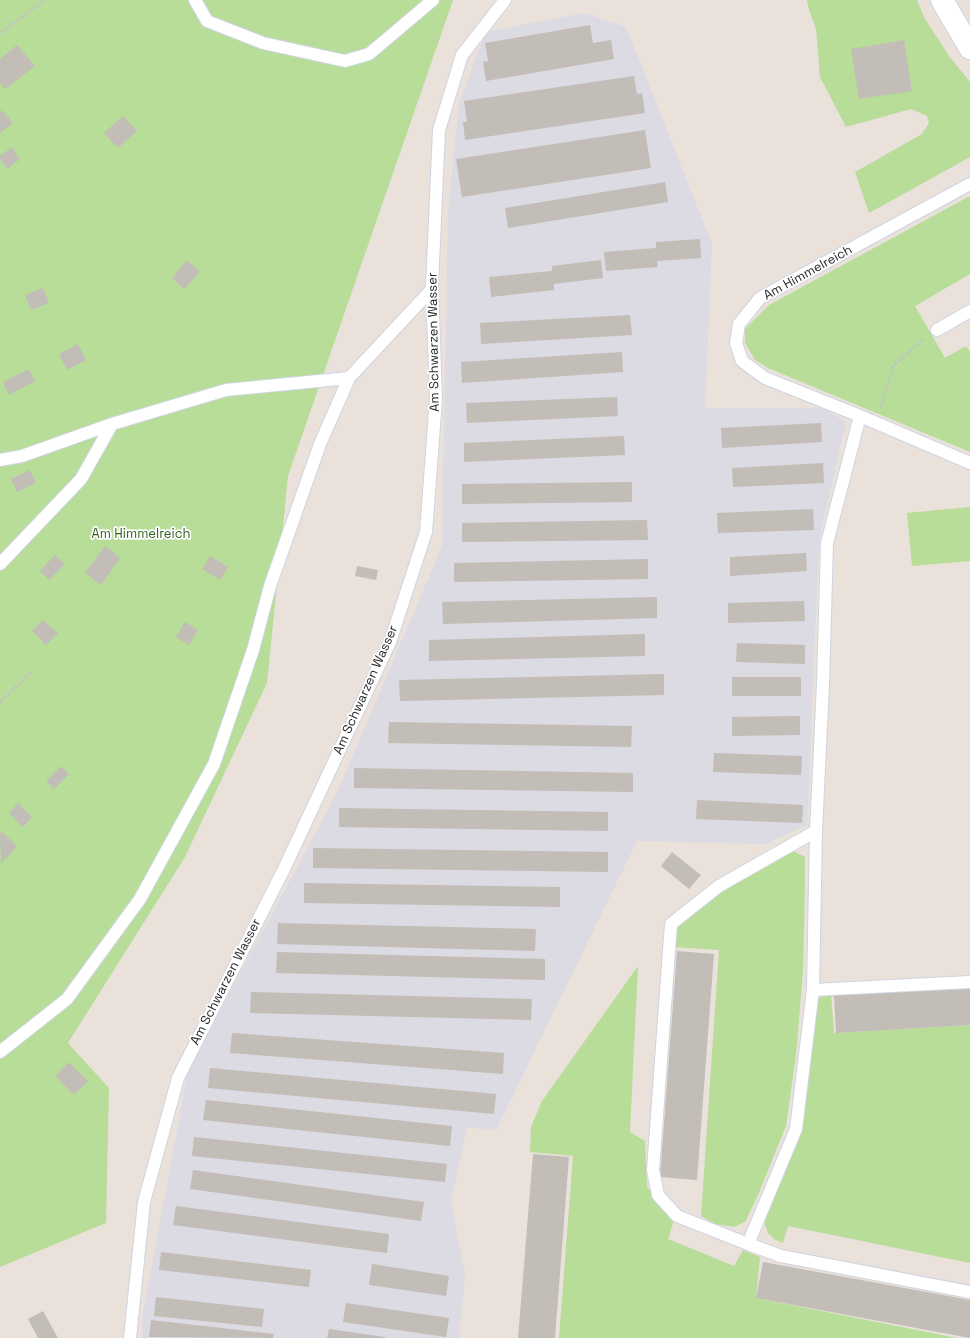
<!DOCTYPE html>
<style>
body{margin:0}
canvas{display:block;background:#e9e1da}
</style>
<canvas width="970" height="1338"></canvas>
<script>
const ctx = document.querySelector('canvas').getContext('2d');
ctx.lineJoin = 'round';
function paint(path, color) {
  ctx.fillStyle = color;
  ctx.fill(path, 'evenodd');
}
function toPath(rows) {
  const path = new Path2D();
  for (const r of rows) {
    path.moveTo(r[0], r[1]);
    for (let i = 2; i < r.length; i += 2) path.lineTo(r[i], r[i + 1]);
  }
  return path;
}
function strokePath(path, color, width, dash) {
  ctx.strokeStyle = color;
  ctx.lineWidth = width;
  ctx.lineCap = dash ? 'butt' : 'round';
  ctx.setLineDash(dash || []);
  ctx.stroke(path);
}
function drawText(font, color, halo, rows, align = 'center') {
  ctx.font = font + ' "Space Grotesk",sans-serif';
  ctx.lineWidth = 3.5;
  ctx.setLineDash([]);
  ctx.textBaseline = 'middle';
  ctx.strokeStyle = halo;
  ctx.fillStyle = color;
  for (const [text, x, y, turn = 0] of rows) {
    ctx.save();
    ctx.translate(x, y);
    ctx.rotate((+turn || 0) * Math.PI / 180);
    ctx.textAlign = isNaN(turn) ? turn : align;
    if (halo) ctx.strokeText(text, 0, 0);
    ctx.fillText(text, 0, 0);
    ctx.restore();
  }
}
paint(toPath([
 [584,13,626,27,712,244,705,408,822,408,846,422,819,539,807,825,765,844,637,841,496,1130,467,1127,451,1201,465,1276,459,1338,142,1338,143,1313,188,1071,337,793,442,546,448,212,459,103,486,32]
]), '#dcdae2');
paint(toPath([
 [0,0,453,0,288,476,267,683,185,857,68,1043,109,1088,106,1223,0,1267],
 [807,0,917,0,925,19,949,56,970,82,970,157,869,213,855,172,922,134,929,123,927,116,911,109,846,127,820,77,816,29,809,10],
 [970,196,970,274,915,306,945,358,966,346,970,352,970,452,768,368,755,360,745,343,745,329,769,305],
 [970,507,970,561,912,566,907,513],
 [785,851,793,851,805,857,805,882,803,971,796,1055,786,1126,758,1195,745,1222,734,1227,715,1224,701,1216,719,950,673,947,675,927,717,891],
 [638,966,630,1132,645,1141,647,1187,674,1220,668,1239,734,1266,743,1250,760,1257,756,1298,957,1338,559,1338,573,1156,530,1152,531,1127,542,1101],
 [824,993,831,993,834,1033,970,1025,970,1263,788,1226,783,1243,774,1239,768,1233,765,1225,764,1216,787,1159,810,1054,818,999]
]), '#b7dd99');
paint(toPath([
 [590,25,593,43,611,40,614,59,486,81,483,62,488,61,485,43],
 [904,40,912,91,859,99,851,49],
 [17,45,35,66,5,89,0,83,0,59],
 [634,76,637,94,642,93,645,113,465,140,463,122,467,122,464,101],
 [2,110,13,123,0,133,0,112],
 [123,116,137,131,118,148,104,133],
 [645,130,651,168,462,197,456,159],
 [12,147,20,159,7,169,0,159,0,156],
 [665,182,668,202,508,228,505,208],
 [700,239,701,258,657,261,658,267,606,271,604,252,656,248,656,242],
 [187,260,200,272,184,289,172,278],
 [601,260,603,278,554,284,554,290,491,297,489,277,552,271,552,266],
 [43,288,49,303,31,310,25,295],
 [630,315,632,335,481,344,480,323],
 [78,344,86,360,67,370,59,354],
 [622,352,623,372,462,383,461,362],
 [29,369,35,381,9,395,3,382],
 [617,397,618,416,467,423,466,403],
 [821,423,822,442,722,448,721,428],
 [624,436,625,455,464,462,464,443],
 [823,463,824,483,733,487,732,468],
 [30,470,36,483,17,492,11,479],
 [632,482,632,502,462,504,462,484],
 [813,509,814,530,718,533,717,513],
 [647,520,648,540,462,542,462,523],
 [105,546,120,558,101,585,85,573],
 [806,553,807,571,730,576,730,557],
 [55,555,65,564,49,580,40,571],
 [210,556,228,567,220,580,202,569],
 [648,559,648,579,454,582,454,563],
 [357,566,378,570,376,580,355,576],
 [657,597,657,618,443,624,442,602],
 [804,601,805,621,728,623,728,603],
 [43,620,58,633,46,645,32,631],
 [185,622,198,630,189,645,176,637],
 [645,634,645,656,429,661,429,640],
 [737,643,805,645,805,664,736,662],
 [664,674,664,695,400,701,399,680],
 [732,677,801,677,801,696,732,696],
 [800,716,800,735,732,736,732,717],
 [389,722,632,726,631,747,388,743],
 [714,753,802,756,801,775,713,772],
 [61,766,69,774,54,789,46,781],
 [354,768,633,773,633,792,354,788],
 [697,800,803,805,802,823,696,819],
 [18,803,32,817,23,827,9,813],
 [339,808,608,812,608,831,339,827],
 [2,832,17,846,1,864,0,833],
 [313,848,608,852,608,872,313,868],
 [672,852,701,875,689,889,661,866],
 [304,883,560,887,560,907,304,903],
 [278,923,536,929,535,951,277,944],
 [677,951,714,954,697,1180,660,1177],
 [277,952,545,959,545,980,276,973],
 [970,987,970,1025,836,1033,834,995],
 [251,992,532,999,531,1020,250,1013],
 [232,1033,504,1053,503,1074,230,1053],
 [69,1062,88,1081,74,1095,55,1076],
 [210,1068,496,1094,494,1114,208,1088],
 [206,1100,452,1126,450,1146,203,1120],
 [194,1137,447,1164,445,1182,192,1156],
 [533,1154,569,1157,555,1338,518,1338],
 [193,1170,424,1202,421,1221,190,1189],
 [176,1206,389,1234,387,1253,173,1225],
 [161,1252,311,1270,309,1287,159,1270],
 [763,1262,970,1300,970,1338,756,1298],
 [372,1264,449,1276,446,1296,369,1285],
 [156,1297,264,1309,262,1327,154,1316],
 [346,1303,449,1318,446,1337,343,1322],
 [43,1311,58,1338,38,1338,28,1319],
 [151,1320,274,1334,273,1338,149,1337],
 [329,1329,385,1337,385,1338,327,1338]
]), '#c2bdb6');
const service = toPath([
 [195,0,207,21,263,43,345,61,369,54,433,0],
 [970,184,760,298,739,324,736,343,742,361,765,378,860,416,970,463],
 [937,330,970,311],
 [860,416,827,543,823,684,816,831,813,990,796,1129,748,1244,781,1256,970,1292],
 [0,460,22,456,112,424,226,390,349,378,432,289],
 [0,564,81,479,112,424],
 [813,990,970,982],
 [0,1052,67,999,140,899,214,764,253,650,270,586,320,444,349,378],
 [748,1244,677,1216,658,1195,653,1170,671,924,719,886,816,831],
 [130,1338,144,1202,178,1078,284,869,390,642,426,532,436,399,432,286,439,130,462,55,505,0]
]);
const minor = toPath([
 [942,0,970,48]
]);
strokePath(service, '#cfd4e0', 14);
strokePath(minor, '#cfd4e0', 24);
strokePath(toPath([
 [0,33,45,0],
 [881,407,893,366,924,339],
 [0,702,33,670]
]), '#c3c3c3', 2.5, [3, 2]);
strokePath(service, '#fff', 12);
strokePath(minor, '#fff', 22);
drawText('13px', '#282828', '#fff', [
 ["Am Himmelreich",808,273,-29],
 ["Am Schwarzen Wasser",434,342,-91],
 ["Am Schwarzen Wasser",366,690,-66],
 ["Am Schwarzen Wasser",226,982,-63]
]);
drawText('13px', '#315f1e', '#fff', [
 ["Am Himmelreich",141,534]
]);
</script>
